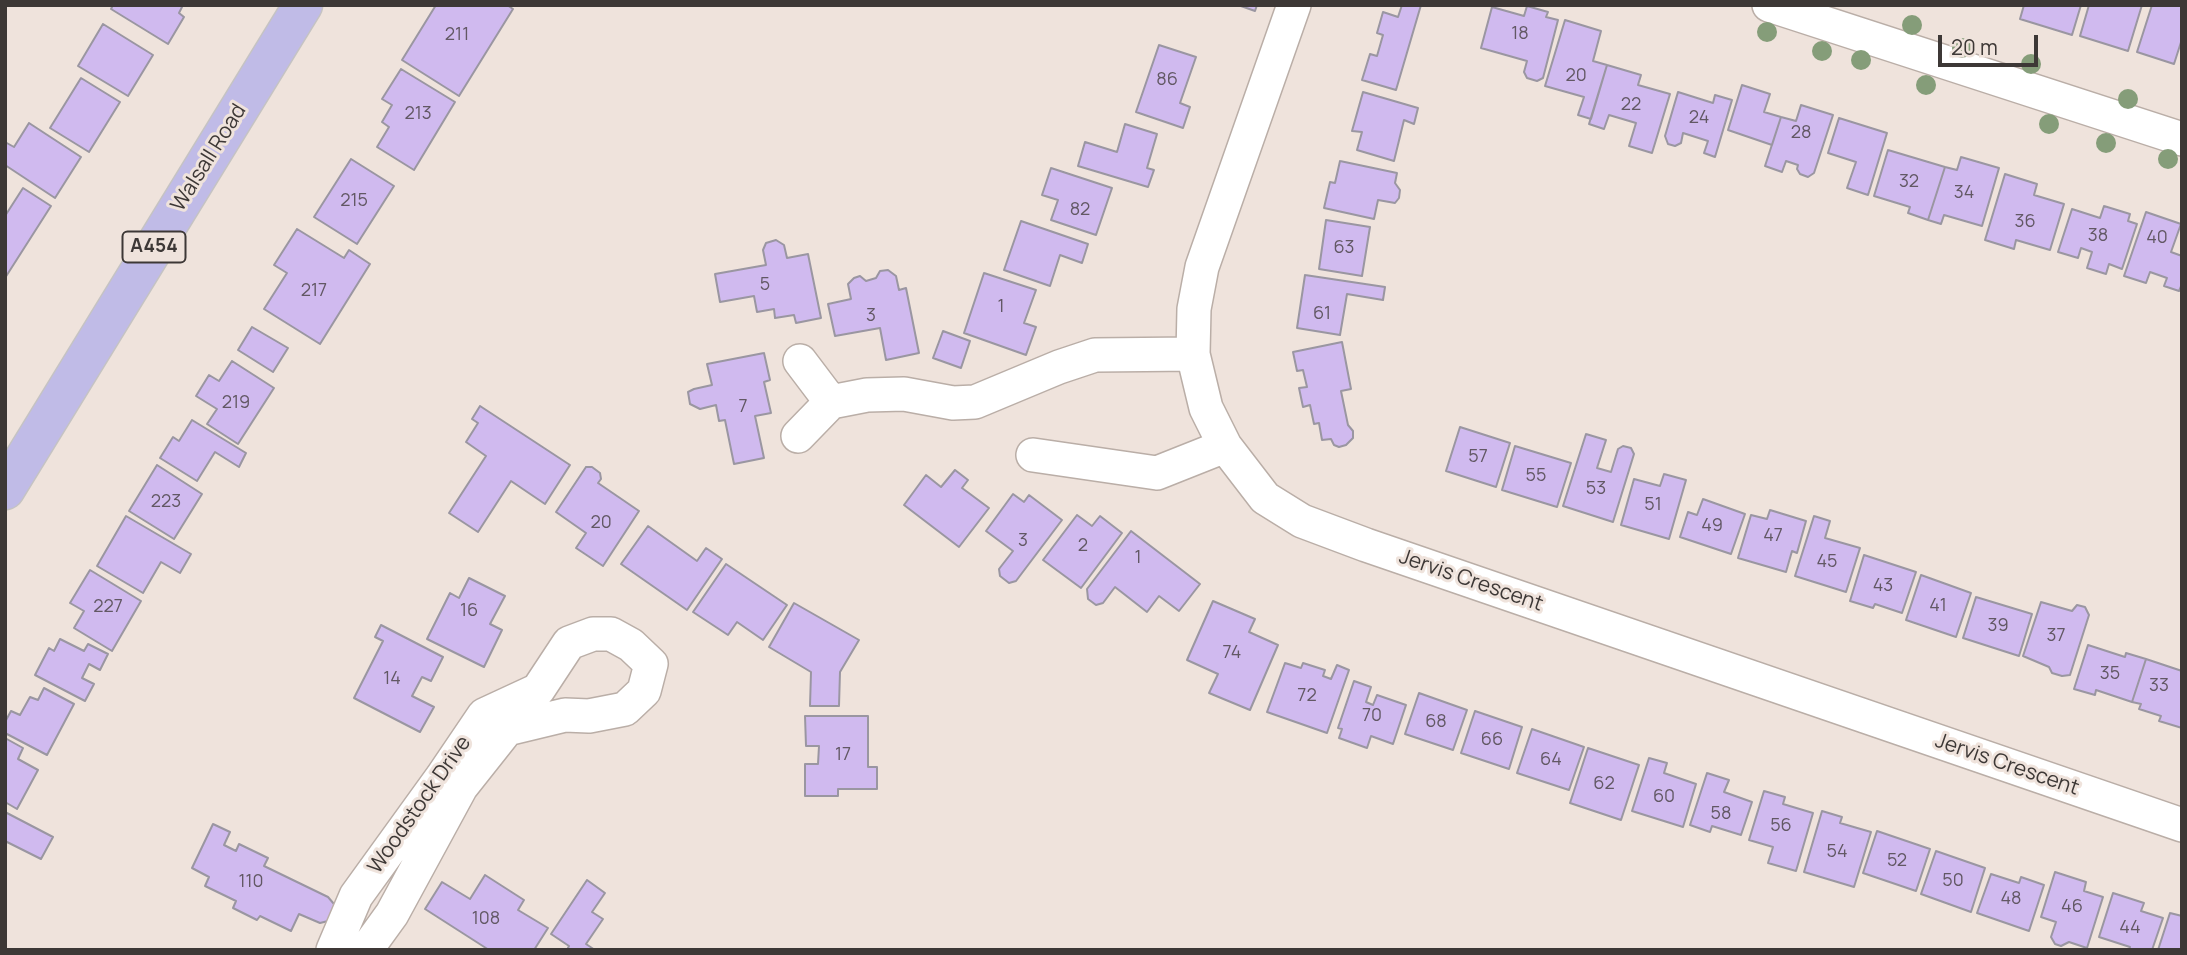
<!DOCTYPE html>
<style>
body{margin:0}
#map{position:relative;width:2187px;height:955px;overflow:hidden;background:#efe3dc;font-family:Manrope,sans-serif}
canvas{display:block}
.frame{position:absolute;inset:0;border:7px solid #3d3836;pointer-events:none}
.scale{position:absolute;left:1938px;top:35px;width:100px;height:32px;box-sizing:border-box;border:4px solid #3d3836;border-top:0;padding-left:9px;font-size:21px;line-height:24px;white-space:nowrap;color:#3d3836;-webkit-text-stroke:5px #efe3dc;paint-order:stroke}
</style>
<div id="map">
<canvas width="2187" height="955"></canvas>
<div class="frame"></div>
<div class="scale">20 m</div>
</div>
<script>
const ctx = document.querySelector('canvas').getContext('2d');
ctx.lineJoin = 'round';
function paint(path, color) {
  ctx.fillStyle = color;
  ctx.fill(path, 'evenodd');
}
function toPath(rows) {
  const path = new Path2D();
  for (const r of rows) {
    path.moveTo(r[0], r[1]);
    for (let i = 2; i < r.length; i += 2) path.lineTo(r[i], r[i + 1]);
  }
  return path;
}
function strokePath(path, color, width, dash) {
  ctx.strokeStyle = color;
  ctx.lineWidth = width;
  ctx.lineCap = dash ? 'butt' : 'round';
  ctx.setLineDash(dash || []);
  ctx.stroke(path);
}
function drawText(font, color, halo, rows, align = 'center') {
  ctx.font = font + ' Manrope,sans-serif';
  ctx.lineWidth = 6;
  ctx.setLineDash([]);
  ctx.textBaseline = 'middle';
  ctx.strokeStyle = halo;
  ctx.fillStyle = color;
  for (const [text, x, y, turn = 0] of rows) {
    ctx.save();
    ctx.translate(x, y);
    ctx.rotate((+turn || 0) * Math.PI / 180);
    ctx.textAlign = isNaN(turn) ? turn : align;
    if (halo) ctx.strokeText(text, 0, 0);
    ctx.fillText(text, 0, 0);
    ctx.restore();
  }
}
const building = toPath([
 [113,5,183,5,179,13,184,17,168,44,111,9,113,5],
 [436,5,507,5,513,9,459,96,402,60,436,5],
 [1238,5,1257,5,1255,11,1238,5],
 [1402,5,1421,5,1396,90,1362,80,1370,54,1377,56,1383,35,1377,33,1383,12,1398,17,1402,5],
 [2024,5,2081,5,2072,35,2020,19,2024,5],
 [2089,5,2142,5,2128,51,2080,36,2089,5],
 [2152,5,2182,5,2182,39,2174,64,2137,52,2152,5],
 [1527,6,1548,12,1546,17,1558,20,1543,78,1537,81,1527,78,1524,72,1527,61,1481,48,1492,7,1524,16,1527,6],
 [1565,20,1601,31,1593,61,1607,65,1591,119,1578,115,1584,97,1545,86,1565,20],
 [103,24,153,55,128,96,78,66,103,24],
 [1159,45,1196,57,1180,103,1190,107,1183,128,1136,112,1159,45],
 [1607,65,1641,75,1638,85,1670,94,1652,153,1629,146,1636,123,1609,115,1604,129,1589,124,1607,65],
 [401,69,455,102,414,170,377,147,389,127,382,122,392,105,382,99,401,69],
 [81,78,120,102,89,152,50,128,81,78],
 [1742,85,1770,94,1764,112,1781,117,1772,145,1728,130,1742,85],
 [1363,92,1418,108,1414,124,1404,120,1394,161,1357,150,1362,132,1352,131,1363,92],
 [1678,92,1713,103,1715,95,1732,100,1715,157,1704,153,1708,141,1683,133,1681,143,1675,146,1668,144,1665,136,1678,92],
 [1801,105,1833,115,1814,173,1808,177,1800,174,1797,169,1798,165,1786,161,1782,172,1765,166,1781,117,1796,121,1801,105],
 [1839,118,1887,133,1868,195,1847,188,1856,162,1828,153,1839,118],
 [29,123,81,157,55,198,5,165,5,142,14,147,29,123],
 [1125,124,1157,134,1147,168,1154,170,1148,187,1078,166,1085,142,1117,152,1125,124],
 [1888,150,1945,167,1928,220,1908,213,1910,207,1874,196,1888,150],
 [1961,157,1999,168,1982,226,1944,215,1941,224,1928,220,1945,167,1957,170,1961,157],
 [351,159,394,186,357,244,314,217,351,159],
 [1340,161,1397,173,1395,183,1400,190,1399,198,1395,203,1378,200,1374,219,1324,208,1330,182,1335,183,1340,161],
 [1051,168,1112,188,1096,235,1051,220,1058,200,1042,195,1051,168],
 [2005,174,2037,184,2034,195,2064,204,2050,250,2016,240,2014,249,1985,240,2005,174],
 [23,188,51,206,5,278,5,216,23,188],
 [2104,206,2130,214,2128,221,2137,224,2122,269,2109,264,2106,274,2087,268,2092,252,2081,248,2078,258,2058,252,2072,209,2100,218,2104,206],
 [2146,212,2181,224,2171,252,2182,256,2182,284,2179,291,2164,286,2167,278,2150,272,2146,283,2124,276,2146,212],
 [1326,220,1370,227,1362,276,1319,269,1326,220],
 [1021,221,1088,244,1082,263,1060,255,1050,286,1004,270,1021,221],
 [297,229,344,258,349,250,370,264,320,344,264,309,287,273,274,265,297,229],
 [776,240,784,245,787,258,808,254,821,318,796,323,794,315,775,318,774,309,757,312,754,296,720,302,715,274,766,265,763,250,766,243,776,240],
 [888,270,896,276,899,290,906,288,919,353,886,360,880,328,835,336,828,304,851,299,848,284,854,278,860,276,866,281,876,278,880,271,888,270],
 [984,273,1036,290,1024,323,1036,327,1026,355,964,333,984,273],
 [1305,275,1385,287,1383,300,1347,294,1340,335,1297,328,1305,275],
 [252,327,288,348,273,372,238,350,252,327],
 [943,331,970,341,961,368,933,358,943,331],
 [1342,342,1351,389,1341,391,1348,425,1353,431,1353,438,1346,445,1339,447,1334,445,1331,439,1322,440,1319,423,1314,424,1310,405,1303,407,1299,388,1307,387,1303,370,1297,371,1293,352,1342,342],
 [764,353,770,380,764,382,771,413,755,416,764,458,734,464,725,420,719,421,716,405,700,409,690,404,688,392,694,389,712,385,707,364,764,353],
 [232,361,274,388,238,444,207,424,217,409,196,396,209,375,219,381,232,361],
 [480,406,570,465,545,504,511,481,478,532,449,513,486,456,466,442,478,423,472,419,480,406],
 [192,420,246,453,239,467,215,452,197,481,160,458,173,437,179,441,192,420],
 [1460,427,1510,443,1496,487,1446,471,1460,427],
 [1586,434,1606,440,1597,468,1611,472,1618,449,1623,446,1631,448,1634,454,1613,522,1563,506,1586,434],
 [1515,446,1571,463,1557,507,1502,490,1515,446],
 [157,465,202,494,174,539,129,511,157,465],
 [586,467,592,467,600,473,601,479,598,483,639,511,603,566,576,548,586,533,556,512,586,467],
 [955,470,968,480,962,488,989,508,959,547,904,505,926,475,941,487,955,470],
 [1664,474,1686,480,1669,539,1621,525,1634,479,1660,486,1664,474],
 [1013,494,1024,502,1029,495,1062,520,1016,581,1009,583,1000,576,999,569,1013,551,986,531,1013,494],
 [1703,499,1745,514,1731,554,1680,537,1688,512,1697,515,1703,499],
 [1770,510,1806,521,1797,553,1792,551,1786,572,1738,558,1751,515,1767,519,1770,510],
 [1077,515,1092,526,1100,516,1122,533,1081,588,1043,560,1077,515],
 [126,516,191,554,180,573,161,562,143,593,97,566,126,516],
 [1814,516,1830,521,1825,538,1860,548,1846,592,1795,576,1814,516],
 [648,526,697,561,706,548,722,559,687,610,621,564,648,526],
 [1131,531,1200,584,1179,611,1159,596,1147,612,1115,587,1103,603,1096,605,1088,599,1087,589,1131,531],
 [1864,555,1916,572,1902,613,1875,604,1873,608,1850,601,1864,555],
 [726,564,787,605,763,640,737,622,728,635,693,612,726,564],
 [90,570,141,601,112,651,74,628,84,611,70,603,90,570],
 [1921,575,1971,593,1956,637,1906,620,1921,575],
 [469,578,505,596,490,624,502,630,484,667,427,639,450,593,459,598,469,578],
 [1976,597,2032,614,2019,656,1963,638,1976,597],
 [1213,601,1255,619,1249,632,1278,645,1250,710,1209,693,1218,674,1187,660,1213,601],
 [2041,602,2072,611,2077,605,2085,607,2089,615,2070,675,2062,676,2052,673,2049,667,2023,656,2041,602],
 [794,603,859,640,840,672,839,706,810,706,811,672,769,647,794,603],
 [381,625,443,657,431,681,422,677,412,696,434,707,420,732,354,698,383,641,375,637,381,625],
 [60,639,84,651,88,644,108,654,100,670,89,664,82,678,94,684,85,701,35,675,49,648,54,651,60,639],
 [2088,645,2125,657,2126,653,2146,659,2132,702,2096,690,2095,695,2074,689,2088,645],
 [2146,659,2182,671,2182,728,2159,721,2161,716,2139,709,2141,704,2132,702,2146,659],
 [1285,663,1301,668,1303,663,1325,670,1323,676,1331,679,1337,665,1349,670,1327,733,1267,712,1285,663],
 [1354,681,1371,687,1366,702,1373,705,1377,695,1406,705,1393,744,1371,736,1367,748,1339,738,1342,729,1338,728,1354,681],
 [44,688,74,704,47,755,5,733,5,722,11,711,20,715,30,697,38,700,44,688],
 [1419,693,1467,710,1453,750,1405,734,1419,693],
 [1475,711,1522,727,1509,769,1461,753,1475,711],
 [805,716,868,716,868,767,877,767,877,789,838,789,838,796,805,796,805,764,818,764,819,746,806,746,805,716],
 [1532,729,1584,747,1569,790,1517,773,1532,729],
 [5,738,23,748,18,759,38,770,17,809,5,802,5,738],
 [1588,748,1639,765,1621,820,1570,803,1588,748],
 [1649,758,1667,763,1664,773,1696,784,1683,827,1632,811,1649,758],
 [1707,773,1729,780,1724,792,1752,802,1741,835,1712,826,1710,832,1690,825,1707,773],
 [1764,791,1785,797,1783,804,1813,813,1796,871,1768,863,1773,847,1749,840,1764,791],
 [1822,811,1842,817,1840,823,1871,832,1854,887,1804,872,1822,811],
 [5,812,53,837,41,859,5,841,5,812],
 [213,824,230,832,224,845,236,851,239,844,268,858,264,866,328,897,334,904,334,911,328,921,320,923,299,914,291,931,260,916,257,920,233,908,236,901,205,886,209,877,192,868,213,824],
 [1877,831,1930,849,1916,891,1863,873,1877,831],
 [1936,851,1985,868,1971,912,1921,894,1936,851],
 [2055,872,2086,882,2084,891,2103,897,2087,948,2069,942,2061,946,2055,944,2051,937,2056,922,2041,917,2055,872],
 [1991,874,2019,883,2021,877,2044,885,2029,931,1977,913,1991,874],
 [485,875,524,900,518,910,548,928,534,950,489,950,425,909,442,882,470,899,485,875],
 [587,880,605,893,592,912,603,919,586,944,595,950,567,950,569,946,551,934,587,880],
 [2113,893,2144,903,2141,911,2163,918,2152,950,2129,950,2130,947,2099,937,2113,893],
 [2170,913,2182,916,2182,950,2158,950,2170,913]
]);
paint(building, '#d0baef');
strokePath(building, '#9a96a1', 2);
const minor = toPath([
 [1294,5,1202,267,1194,309,1193,354,1206,408,1225,446,1265,498,1302,521,1366,545,2182,825],
 [1769,5,2182,139],
 [800,361,831,402,867,395,904,394,953,403,975,402,1059,367,1095,355,1193,354],
 [798,436,831,402],
 [1033,455,1157,473,1225,446],
 [333,950,356,896,442,777,484,715,538,690,569,643,593,634,611,634,631,645,651,664,644,691,625,709,589,716,565,715,507,729,461,787,392,914,366,950]
]);
const major = toPath([
 [5,490,303,5]
]);
strokePath(minor, '#baaea7', 36);
strokePath(major, '#c5c3c3', 41);
strokePath(minor, '#fff', 33);
strokePath(major, '#c0bbe7', 38);
ctx.fillStyle = '#859d79';
for (const [x, y] of [
 [1912,25],
 [1767,32],
 [1962,48],
 [1822,51],
 [1861,60],
 [2031,64],
 [1926,85],
 [2128,99],
 [2049,124],
 [2106,143],
 [2168,159]
]) {
  ctx.beginPath();
  ctx.arc(x, y, 10, 0, 2 * Math.PI);
  ctx.fill();
}
drawText('18px', '#625864', null, [
 ["18",1520,34],
 ["211",457,35],
 ["20",1576,76],
 ["86",1167,80],
 ["22",1631,105],
 ["213",418,114],
 ["24",1699,118],
 ["28",1801,133],
 ["32",1909,182],
 ["34",1964,193],
 ["215",354,201],
 ["82",1080,210],
 ["36",2025,222],
 ["38",2098,236],
 ["40",2157,238],
 ["63",1344,248],
 ["5",765,285],
 ["217",314,291],
 ["1",1001,307],
 ["61",1322,314],
 ["3",871,316],
 ["219",236,403],
 ["7",743,407],
 ["57",1478,457],
 ["55",1536,476],
 ["53",1596,489],
 ["223",166,502],
 ["51",1653,505],
 ["20",601,523],
 ["49",1712,526],
 ["47",1773,536],
 ["3",1023,541],
 ["2",1083,546],
 ["1",1138,558],
 ["45",1827,562],
 ["43",1883,586],
 ["41",1938,606],
 ["227",108,607],
 ["16",469,611],
 ["39",1998,626],
 ["37",2056,636],
 ["74",1232,653],
 ["35",2110,674],
 ["14",392,679],
 ["33",2159,686],
 ["72",1307,696],
 ["70",1372,716],
 ["68",1436,722],
 ["66",1492,740],
 ["17",843,755],
 ["64",1551,760],
 ["62",1604,784],
 ["60",1664,797],
 ["58",1721,814],
 ["56",1781,826],
 ["54",1837,852],
 ["52",1897,861],
 ["50",1953,881],
 ["110",251,882],
 ["48",2011,899],
 ["46",2072,907],
 ["108",486,919],
 ["44",2130,928]
]);
for (const [x, y, w] of [
 [154,247,63]
]) {
  const box = new Path2D();
  box.roundRect(x - w / 2, y - 15.5, w, 31, 5);
  ctx.fillStyle = '#efe3dc';
  ctx.fill(box);
  strokePath(box, '#3d3836', 2);
}
drawText('bold 19px', '#3d3836', null, [
 ["A454",154,247]
]);
drawText('21px', '#3d3836', '#efe3dc', [
 ["Walsall Road",209,158,-58],
 ["Jervis Crescent",1471,581,19],
 ["Jervis Crescent",2007,765,19],
 ["Woodstock Drive",420,805,-55]
]);
</script>
